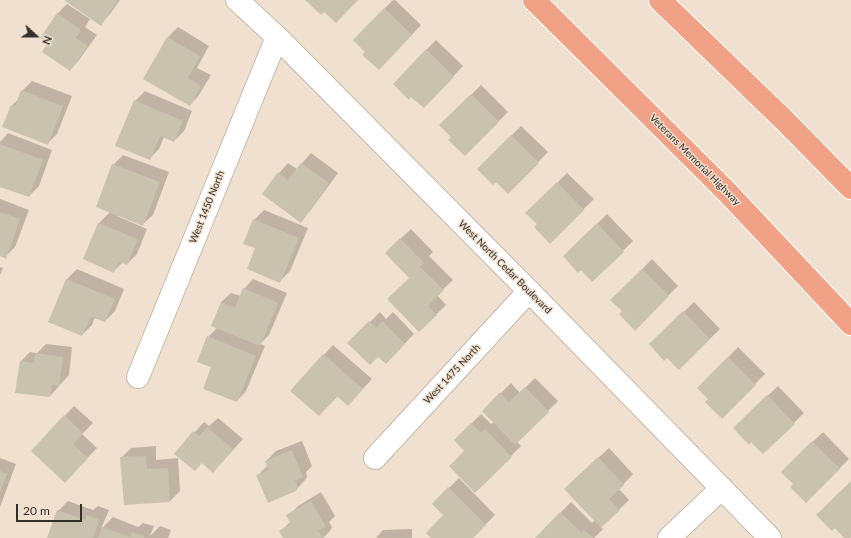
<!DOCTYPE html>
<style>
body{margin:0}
#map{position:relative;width:851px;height:538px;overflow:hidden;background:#f0e0cf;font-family:Lato,sans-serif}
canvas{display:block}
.north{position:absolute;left:16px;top:16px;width:40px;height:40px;-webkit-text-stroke:3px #f0e0cf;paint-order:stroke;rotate:111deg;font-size:11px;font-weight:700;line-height:16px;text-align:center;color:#342e28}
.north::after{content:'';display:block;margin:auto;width:14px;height:18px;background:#342e28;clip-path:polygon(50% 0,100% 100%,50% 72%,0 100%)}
.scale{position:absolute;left:16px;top:504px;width:66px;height:18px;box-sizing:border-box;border:2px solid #342e28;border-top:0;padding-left:5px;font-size:12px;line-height:14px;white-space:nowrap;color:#342e28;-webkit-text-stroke:3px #f0e0cf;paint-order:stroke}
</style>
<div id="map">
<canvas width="851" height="538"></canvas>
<div class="north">N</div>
<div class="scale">20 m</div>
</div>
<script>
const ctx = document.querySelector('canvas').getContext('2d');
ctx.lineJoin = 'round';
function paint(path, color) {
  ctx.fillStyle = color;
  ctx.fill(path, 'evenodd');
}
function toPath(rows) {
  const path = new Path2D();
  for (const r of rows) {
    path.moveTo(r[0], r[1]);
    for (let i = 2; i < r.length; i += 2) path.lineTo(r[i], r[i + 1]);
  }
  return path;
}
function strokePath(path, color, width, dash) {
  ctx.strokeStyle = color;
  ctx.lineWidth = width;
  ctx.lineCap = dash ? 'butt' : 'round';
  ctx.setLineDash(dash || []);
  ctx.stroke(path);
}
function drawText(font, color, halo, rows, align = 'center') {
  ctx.font = font + ' Lato,sans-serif';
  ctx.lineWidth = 3;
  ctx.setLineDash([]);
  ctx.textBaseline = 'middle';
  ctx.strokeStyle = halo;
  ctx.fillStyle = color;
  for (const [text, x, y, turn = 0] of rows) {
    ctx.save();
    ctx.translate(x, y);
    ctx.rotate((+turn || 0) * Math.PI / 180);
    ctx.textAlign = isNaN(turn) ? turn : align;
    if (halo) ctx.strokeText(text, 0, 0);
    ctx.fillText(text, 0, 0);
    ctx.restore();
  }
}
paint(toPath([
 [66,0,120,0,110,14,101,24],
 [393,0,395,0,421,25,389,59,367,51,384,9],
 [67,4,90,19,85,27,97,35,79,60,70,70,50,43,57,14],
 [178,27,209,46,197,68,211,75,199,95,190,105,145,79,168,37],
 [436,40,463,66,434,97,411,95,426,50],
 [32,81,72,96,57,134,48,143,12,105,20,98,22,91],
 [481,85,508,112,465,155,452,137,441,125],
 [145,91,192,111,184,131,174,141,164,137,159,149,149,159,135,101],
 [521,126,548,152,508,193,496,181,478,169],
 [8,133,52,150,39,186,29,196,0,186,0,142],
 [311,153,338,173,310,211,301,221,279,173,288,163,297,169],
 [123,155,169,172,153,215,143,224,117,215,117,216,147,229,137,254,127,264,123,262,114,271,84,259,99,223,110,212,113,165],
 [567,173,594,199,550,242,538,224,527,213],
 [0,199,29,210,15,247,5,257,0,255],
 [264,210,308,228,290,271,280,281,257,248,254,220],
 [607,214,633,241,592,281,581,269,574,247],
 [411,229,433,252,429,256,453,280,437,295,446,305,419,331,411,278,386,253],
 [652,259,678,286,635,329,623,311,612,300],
 [0,267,3,268,0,275],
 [77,269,124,289,115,311,105,321,95,317,92,325,82,335,67,279],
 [253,279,287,293,269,335,260,344,265,346,246,391,237,401,212,367,208,337,217,328,221,302,231,293,241,296,244,289],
 [694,302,720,329,679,369,667,357,660,335],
 [380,312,386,319,393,312,414,334,386,363,378,356,349,343],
 [46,344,72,347,69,375,50,396,20,362,30,352,37,353],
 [333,345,372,379,348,405,338,396,319,415,324,355],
 [738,347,765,374,722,417,710,399,698,388],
 [535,378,558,401,517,442,521,446,475,492,465,451,455,440,481,414,491,424,494,422,483,411,511,383,520,393],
 [778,386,804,413,763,453,751,441,734,428],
 [74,406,93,423,82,434,97,448,75,471,32,451],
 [218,418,243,439,213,472,202,463,176,453,204,422,209,426],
 [823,432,849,459,806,502,794,484,782,472],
 [302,441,312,466,306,472,307,477,305,480,295,491,257,476,267,466,266,461,276,451],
 [156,446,156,460,178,458,180,491,170,501,121,458,131,448],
 [609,448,633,474,619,489,629,500,601,527,603,529,594,538,536,538,571,502,592,523,595,520,575,479],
 [0,458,16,464,0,507],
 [459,478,495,515,472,538,432,538,444,515,433,504],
 [321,492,335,516,329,522,332,527,330,531,323,538,285,538,281,531,291,521,288,516,298,506],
 [68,501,93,510,98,506,109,510,101,529,113,517,138,527,143,523,154,526,150,536,160,526,171,530,168,538,48,538,58,511],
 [412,529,412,538,376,538,383,530]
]), '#0003');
paint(toPath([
 [64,0,118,0,101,26],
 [305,0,358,0,336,23,324,12,321,15],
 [384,8,412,35,379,70,362,55,365,52,353,40],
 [57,13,81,30,76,38,88,46,70,71,42,52,48,43,40,38],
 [167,37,200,56,188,78,201,86,190,106,143,79],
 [426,49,454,77,424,108,411,97,409,100,393,84],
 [21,90,63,106,48,145,2,127,11,105,15,106],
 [471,94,499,122,465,156,448,140,451,137,439,125],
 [134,100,183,121,174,142,160,136,150,160,115,146],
 [511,135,539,163,508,194,496,182,493,185,477,169],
 [0,144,43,160,29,197,0,187],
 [301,163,329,183,301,223,262,194,278,172,288,180],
 [112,164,160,182,143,226,96,207],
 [557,182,584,210,550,244,534,227,537,224,525,213],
 [0,212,20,219,6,259,0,256],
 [253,219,299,238,280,283,247,269,255,248,243,244],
 [98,223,138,239,127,265,119,262,114,273,83,259],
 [597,223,624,252,592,282,581,270,578,273,563,256],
 [400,238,424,263,420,267,444,290,428,306,437,315,419,332,387,299,409,278,385,253],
 [642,269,669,296,635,331,619,314,622,311,610,300],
 [66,279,115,299,105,322,91,317,82,336,48,322],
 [243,288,278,303,260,346,211,326,221,302,235,308],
 [683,311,710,339,679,370,667,358,664,361,649,344],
 [369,321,376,328,382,321,405,344,386,364,378,357,370,365,347,343],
 [207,336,256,356,237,402,203,389,211,367,197,362],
 [35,353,63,357,59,386,52,385,50,397,15,393,20,361,34,363],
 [323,354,363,389,348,406,337,396,319,416,290,391],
 [728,357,756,385,722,419,705,402,708,399,697,388],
 [525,387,549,412,515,445,482,411,500,392,509,402],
 [767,395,795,424,763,454,751,442,749,445,733,428],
 [64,415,83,433,73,444,88,458,65,483,31,451],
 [471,423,481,433,485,429,512,457,475,493,449,466,464,451,454,440],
 [207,427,233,449,213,473,202,463,195,471,174,454,193,431,199,436],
 [812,441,840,469,806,503,790,487,793,484,781,472],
 [292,450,303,477,294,481,296,482,298,487,296,491,268,503,256,475,269,470,265,461],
 [146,456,147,469,168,468,170,502,124,505,120,457],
 [598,457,624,485,609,499,620,510,601,528,564,489],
 [0,471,7,474,0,492],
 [851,481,851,537,850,538,844,538,835,528,832,531,816,515],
 [448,487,486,525,473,538,431,538,426,533,443,515,432,504],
 [311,501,326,527,317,531,320,532,323,538,283,538,279,531,291,524,286,515],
 [57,510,85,520,87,515,99,520,93,538,47,538],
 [560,512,582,533,584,530,593,538,535,538],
 [102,527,130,537,132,532,144,536,144,538,98,538]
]), '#c8c2ae');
const minor = toPath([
 [237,0,277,37,529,291,770,538],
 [138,377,277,37],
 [375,458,529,291],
 [669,538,722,488]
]);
const highway = toPath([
 [534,0,727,192,851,324],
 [660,0,783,119,851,188]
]);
strokePath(minor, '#c8b8a7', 24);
strokePath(highway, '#fff', 24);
strokePath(minor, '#fff', 22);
strokePath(highway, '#f1a286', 22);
drawText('10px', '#342e28', '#f0e0cf', [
 ["Veterans Memorial Highway",695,160,45],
 ["West 1450 North",207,207,-68],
 ["West North Cedar Boulevard",505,267,45],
 ["West 1475 North",452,374,-47]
]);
</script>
